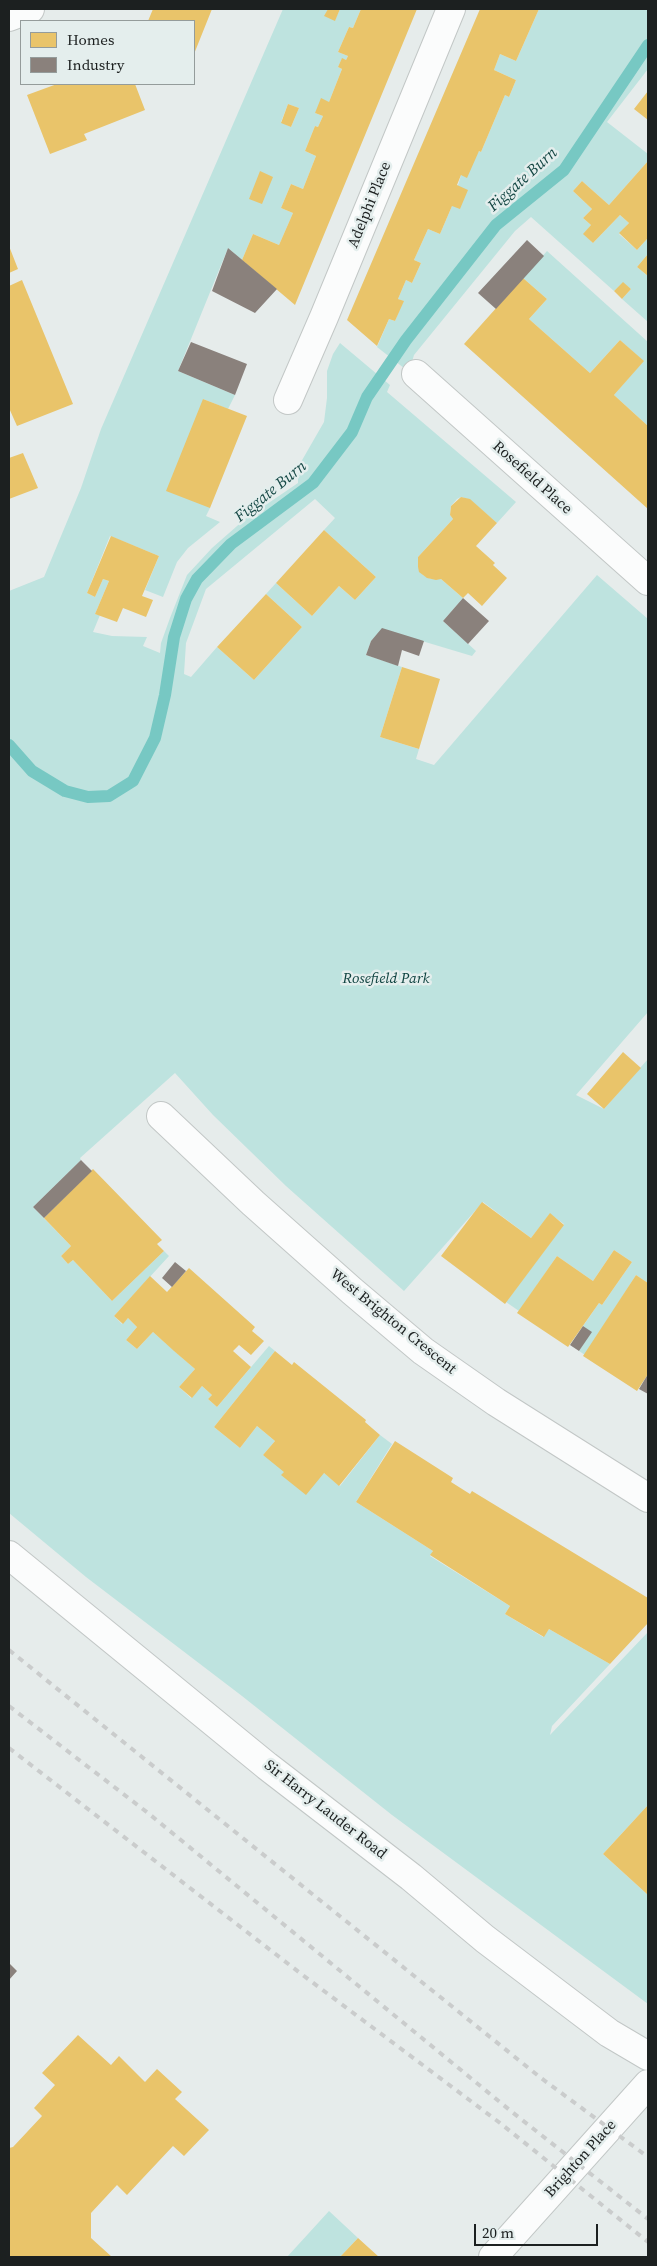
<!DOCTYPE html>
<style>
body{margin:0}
#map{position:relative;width:657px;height:2266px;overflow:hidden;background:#e6eceb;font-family:"Source Serif 4",serif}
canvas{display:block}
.frame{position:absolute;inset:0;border:10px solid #1c2020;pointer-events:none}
.legend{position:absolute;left:20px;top:20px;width:175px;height:65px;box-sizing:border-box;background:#e4eeed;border:1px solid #949c9b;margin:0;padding:6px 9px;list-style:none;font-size:15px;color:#1c2020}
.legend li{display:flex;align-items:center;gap:10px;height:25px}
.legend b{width:25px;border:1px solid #949c9b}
.scale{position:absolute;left:474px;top:2224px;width:124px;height:22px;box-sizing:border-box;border:2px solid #1c2020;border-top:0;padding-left:6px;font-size:15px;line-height:18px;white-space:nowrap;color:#1c2020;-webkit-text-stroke:4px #e4eeed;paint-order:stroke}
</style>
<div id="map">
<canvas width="657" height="2266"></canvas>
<div class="frame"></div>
<ul class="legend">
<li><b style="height:14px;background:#e9c46a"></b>Homes</li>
<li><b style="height:14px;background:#8a817c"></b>Industry</li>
</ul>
<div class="scale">20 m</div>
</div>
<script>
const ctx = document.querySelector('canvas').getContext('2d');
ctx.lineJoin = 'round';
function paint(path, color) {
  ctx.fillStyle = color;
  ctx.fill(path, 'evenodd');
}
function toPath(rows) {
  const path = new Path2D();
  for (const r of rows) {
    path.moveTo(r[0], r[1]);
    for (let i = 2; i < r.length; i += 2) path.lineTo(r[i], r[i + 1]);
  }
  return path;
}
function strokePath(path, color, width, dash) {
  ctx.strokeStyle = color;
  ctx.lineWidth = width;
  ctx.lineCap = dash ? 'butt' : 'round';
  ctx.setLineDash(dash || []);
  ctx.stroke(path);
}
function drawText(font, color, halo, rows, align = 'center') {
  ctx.font = font + ' "Source Serif 4",serif';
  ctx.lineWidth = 5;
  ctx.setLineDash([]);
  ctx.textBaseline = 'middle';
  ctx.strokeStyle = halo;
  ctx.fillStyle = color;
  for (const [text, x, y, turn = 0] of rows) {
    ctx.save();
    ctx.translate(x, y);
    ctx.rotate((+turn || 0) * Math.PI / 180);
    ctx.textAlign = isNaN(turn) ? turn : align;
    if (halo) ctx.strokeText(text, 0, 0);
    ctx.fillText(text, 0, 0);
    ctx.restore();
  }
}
paint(toPath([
 [283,9,328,9,325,16,335,20,340,9,361,9,353,28,349,27,338,52,348,56,346,60,342,59,338,67,342,69,329,102,315,113,323,116,318,127,315,126,305,151,316,156,303,189,291,184,281,208,293,213,279,245,253,234,242,260,228,248,178,371,235,395,228,409,203,399,210,508,206,516,220,522,188,548,177,562,163,597,145,590,159,556,110,536,87,593,95,597,103,579,109,581,95,614,100,615,93,632,112,636,147,637,143,646,160,653,161,643,170,618,187,575,212,548,245,519,298,483,298,470,301,462,324,422,327,398,327,371,333,354,340,343,390,385,387,392,516,502,497,523,470,500,461,497,457,499,451,506,450,515,453,519,418,557,418,567,423,575,431,579,441,579,463,598,443,621,476,651,472,656,382,629,371,641,366,655,402,667,380,737,419,749,416,759,434,765,597,575,648,619,648,1012,576,1095,604,1109,648,1059,648,1283,636,1275,585,1355,579,1351,591,1332,583,1326,599,1303,602,1305,632,1262,614,1250,593,1281,557,1256,519,1311,506,1302,564,1224,550,1214,531,1238,483,1202,404,1291,286,1186,213,1115,175,1073,80,1158,81,1160,33,1207,71,1246,61,1256,68,1264,73,1260,112,1301,164,1251,169,1256,114,1316,122,1324,128,1318,137,1327,126,1340,137,1349,153,1332,195,1369,179,1387,191,1398,202,1386,212,1395,208,1399,217,1407,269,1346,275,1351,214,1427,240,1448,257,1426,275,1441,263,1455,324,1473,340,1486,380,1435,392,1444,356,1502,433,1551,430,1556,510,1606,505,1614,543,1637,549,1629,610,1664,552,1726,550,1735,648,1632,648,1805,603,1854,648,1895,648,2004,392,1815,242,1696,86,1577,9,1513,9,591,44,577,81,488,101,429],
 [288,104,299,108,291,127,281,122],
 [315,499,335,518,324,530,376,577,355,600,339,586,312,616,276,583,266,594,302,627,254,680,217,647,191,677,184,674,186,643,206,589],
 [539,9,648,9,648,69,607,122,648,154,648,161,609,205,582,181,573,191,592,209,583,218,591,225,584,234,593,243,620,215,629,223,619,234,637,250,647,239,648,240,648,254,637,267,648,276,648,322,622,299,631,289,623,283,614,291,531,217,515,231,414,355,409,372,377,347,389,319,395,321,403,301,398,299,406,280,412,283,421,263,414,260,428,229,440,234,452,206,461,175,479,151,481,152,505,95,509,97,516,80,494,70,500,54,516,61],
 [547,251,648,342,648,426,614,395,643,361,620,340,590,373,529,319,547,299,523,278],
 [329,2211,358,2238,340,2257,287,2257]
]), '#bee3df');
paint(toPath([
 [153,9,212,9,194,54,194,21,148,21],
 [328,9,340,9,335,21,324,16],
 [361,9,417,9,295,305,242,260,253,234,279,245,293,213,281,208,291,184,303,189,316,156,305,151,315,126,318,127,323,116,315,113,321,98,329,102,342,69,338,67,342,58,346,60,348,56,338,52,349,27,353,28],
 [480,9,539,9,516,61,500,54,494,70,516,80,509,97,505,95,481,152,479,151,467,178,461,175,457,185,468,190,460,209,452,206,440,234,428,229,414,260,421,263,412,283,406,280,398,299,404,301,395,321,389,319,377,346,347,320],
 [57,84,135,84,145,110,84,134,87,140,50,154,27,95],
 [648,91,648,120,634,109],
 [288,104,299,108,291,127,281,123],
 [648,161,648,240,647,239,637,250,619,233,629,223,620,215,593,243,583,234,591,225,583,218,592,209,573,191,582,181,609,205],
 [260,171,273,177,262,204,249,199],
 [9,246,18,269,9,273],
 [648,254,648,276,637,267],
 [523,278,547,299,529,319,590,373,620,340,644,361,614,395,648,426,648,509,464,344],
 [22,280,73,404,17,426,9,408,9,286],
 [623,282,631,289,622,299,614,291],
 [203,399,247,416,210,508,166,491],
 [23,453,38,488,9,499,9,458],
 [461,497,470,499,497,523,476,546,495,563,493,565,507,578,482,606,468,593,463,598,441,579,436,580,427,578,419,572,418,567,418,557,453,519,450,515,451,506],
 [324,530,376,577,355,600,339,586,312,616,276,583],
 [111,536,159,556,142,596,153,600,146,617,123,608,117,622,95,614,109,581,103,579,95,597,87,593],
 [266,594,302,627,254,680,217,647],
 [402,667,440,679,419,749,380,737],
 [623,1052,641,1068,604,1109,587,1094],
 [93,1169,162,1240,157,1244,164,1251,112,1301,73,1260,68,1264,61,1256,71,1246,44,1218],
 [482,1202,531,1238,550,1213,564,1225,505,1304,441,1256],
 [614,1250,632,1262,602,1305,599,1303,568,1347,517,1313,557,1256,593,1281],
 [189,1268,255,1327,252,1331,264,1341,251,1355,239,1345,233,1351,251,1367,217,1407,208,1399,212,1395,202,1386,192,1398,179,1387,195,1369,174,1351,153,1332,137,1349,126,1340,137,1327,128,1318,123,1324,114,1316,150,1276,167,1292],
 [636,1275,648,1283,648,1374,637,1391,583,1356],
 [275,1351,292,1365,294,1362,366,1420,365,1422,380,1435,339,1486,324,1473,306,1495,281,1475,284,1472,263,1455,275,1441,257,1426,240,1448,214,1427],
 [395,1441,453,1478,451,1482,470,1494,472,1491,648,1598,648,1623,610,1664,549,1629,544,1637,505,1614,510,1606,430,1555,433,1551,356,1502],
 [648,1805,648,1895,603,1854],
 [78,2035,111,2065,119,2056,145,2082,157,2069,182,2092,175,2099,209,2130,184,2156,173,2146,127,2195,117,2185,91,2213,91,2238,112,2257,9,2257,9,2148,13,2147,42,2116,34,2108,55,2085,42,2073],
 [358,2238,379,2257,340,2257]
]), '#e9c46a');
paint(toPath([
 [527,240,544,256,496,309,478,293],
 [228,248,277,289,255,313,212,291],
 [191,342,247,364,235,395,178,371],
 [463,598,489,621,468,644,443,621],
 [382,628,424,641,419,656,402,650,398,666,366,655,371,641],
 [81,1160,92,1171,44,1218,33,1207],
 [175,1262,186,1271,172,1287,162,1278],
 [583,1326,592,1332,579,1351,570,1345],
 [648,1374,648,1394,639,1389],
 [9,1963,17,1971,9,1980]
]), '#8a817c');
strokePath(toPath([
 [9,745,32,771,65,791,88,797,109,796,133,781,155,738,165,695,174,637,186,599,197,579,231,544,313,483,352,432,367,397,406,340,496,225,564,170,648,45]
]), '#77c8c3', 12);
const minor = toPath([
 [9,17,30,9],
 [416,374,648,581],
 [288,400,324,317,451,9],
 [161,1116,253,1203,352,1291,423,1351,496,1402,648,1498],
 [493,2257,648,2084]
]);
const major = toPath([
 [9,1555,267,1766,411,1877,485,1939,609,2033,648,2056]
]);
strokePath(minor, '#c2c7c6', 30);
strokePath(major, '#c2c7c6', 30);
strokePath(minor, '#fbfcfc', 28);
strokePath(major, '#fbfcfc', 28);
strokePath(toPath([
 [9,1650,541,2078,648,2157],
 [9,1706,148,1813,512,2112,648,2219],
 [9,1748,300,1973,500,2123,648,2242]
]), '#cacccc', 4, [6, 6]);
drawText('15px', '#1c2020', '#e4eeed', [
 ["Adelphi Place",370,205,-68],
 ["Rosefield Place",532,478,42],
 ["West Brighton Crescent",393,1322,39],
 ["Sir Harry Lauder Road",325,1810,38],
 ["Brighton Place",581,2159,-48]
]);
drawText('italic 15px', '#0f4340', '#e4eeed', [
 ["Rosefield Park",386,979]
]);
drawText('italic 16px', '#174946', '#e4eeed', [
 ["Figgate Burn",523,180,-42],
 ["Figgate Burn",271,492,-39]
]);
</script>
